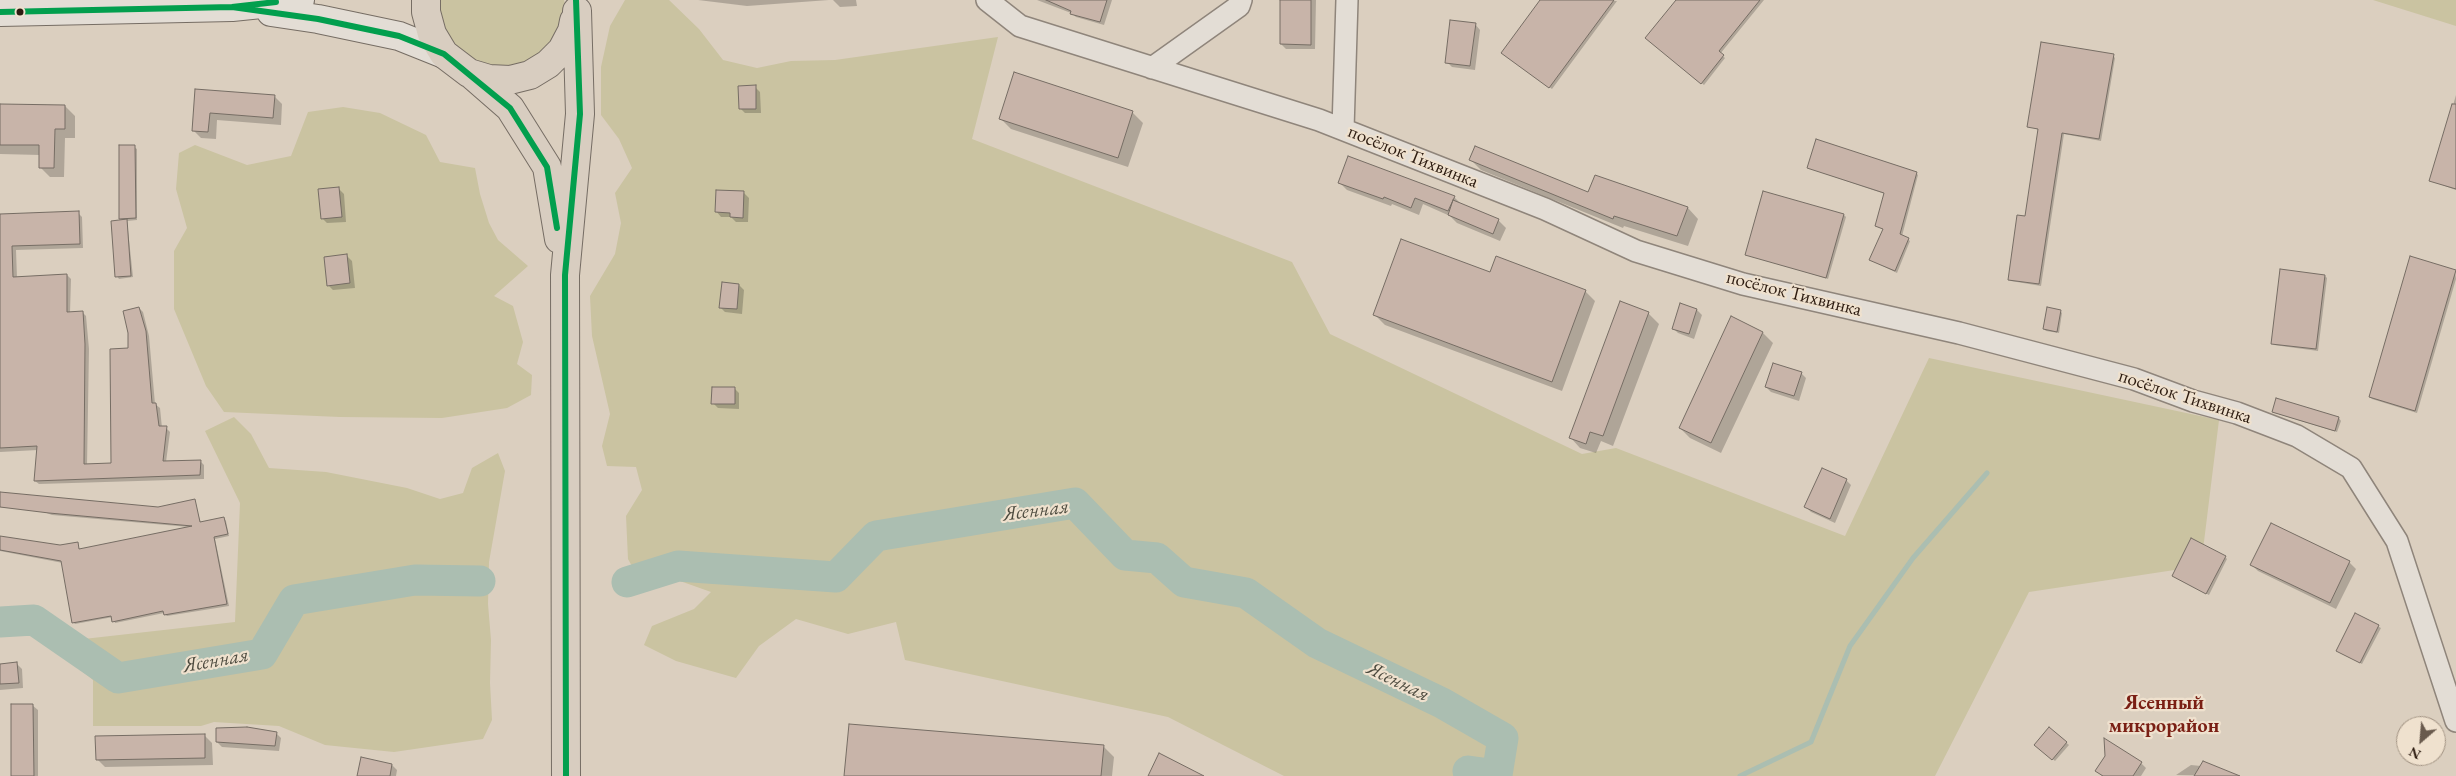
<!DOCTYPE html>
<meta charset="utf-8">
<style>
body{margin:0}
#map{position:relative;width:2456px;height:776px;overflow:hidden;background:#dbcfbf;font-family:"EB Garamond",serif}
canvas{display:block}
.north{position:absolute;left:2396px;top:716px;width:50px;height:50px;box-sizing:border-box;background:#efe1ce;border:1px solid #a19282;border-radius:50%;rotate:207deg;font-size:14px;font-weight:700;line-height:20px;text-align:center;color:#2c1b10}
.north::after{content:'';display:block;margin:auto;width:18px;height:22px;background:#695a4d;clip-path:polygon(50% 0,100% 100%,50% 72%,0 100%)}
</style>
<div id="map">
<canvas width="2456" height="776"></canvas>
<div class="north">N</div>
</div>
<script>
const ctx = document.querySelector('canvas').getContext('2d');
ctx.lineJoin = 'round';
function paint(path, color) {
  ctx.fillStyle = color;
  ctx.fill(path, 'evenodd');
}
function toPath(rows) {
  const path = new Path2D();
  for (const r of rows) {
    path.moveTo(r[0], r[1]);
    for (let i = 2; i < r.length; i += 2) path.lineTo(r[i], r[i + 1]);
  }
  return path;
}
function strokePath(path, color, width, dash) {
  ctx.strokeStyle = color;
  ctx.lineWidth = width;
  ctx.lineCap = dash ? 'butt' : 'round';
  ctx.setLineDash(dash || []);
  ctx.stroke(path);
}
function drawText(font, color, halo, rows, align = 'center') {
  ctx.font = font + ' "EB Garamond",serif';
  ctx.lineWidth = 4.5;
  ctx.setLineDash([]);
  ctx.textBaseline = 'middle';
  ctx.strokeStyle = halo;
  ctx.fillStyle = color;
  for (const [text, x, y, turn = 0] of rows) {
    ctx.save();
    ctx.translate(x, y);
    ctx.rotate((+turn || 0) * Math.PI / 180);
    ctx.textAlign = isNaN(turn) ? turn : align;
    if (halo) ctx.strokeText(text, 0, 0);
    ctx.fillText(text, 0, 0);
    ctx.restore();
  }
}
paint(toPath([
 [438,0,564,0,565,4,561,25,552,43,537,56,519,65,499,67,479,63,461,53,447,37,439,17],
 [625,0,669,0,699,29,723,60,757,68,791,61,835,60,998,37,972,139,1292,262,1330,334,1582,454,1616,448,1845,536,1929,358,2219,420,2201,566,2029,592,1935,776,1284,776,1168,717,905,660,896,622,848,634,796,619,759,646,736,678,676,661,644,645,652,626,694,609,711,592,680,581,644,588,628,559,626,516,642,490,636,467,607,466,602,446,610,414,592,336,590,296,615,254,621,223,615,193,632,168,619,139,601,115,601,67,610,26],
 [2373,0,2456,0,2456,26],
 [343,107,380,113,426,135,440,162,475,168,480,194,489,223,498,240,528,266,494,296,513,306,523,342,517,364,532,375,531,395,507,408,442,418,340,417,224,412,206,386,174,309,174,251,187,228,176,189,179,153,195,145,247,165,291,156,308,112],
 [234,417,251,434,269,468,326,472,407,488,440,499,463,493,472,468,498,453,505,471,489,562,488,604,491,640,490,683,492,720,483,739,394,752,325,745,279,726,214,722,201,726,93,726,93,680,48,643,235,622,240,503,205,431]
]), '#cac3a1');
paint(toPath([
 [698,0,829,0,747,6],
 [833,0,856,0,857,6,840,7],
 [1037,0,1112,0,1104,25,1076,17,1071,13],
 [1281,0,1316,0,1315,49,1286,49,1281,44],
 [1542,0,1617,1,1552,89,1505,55],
 [1677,0,1764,0,1720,54,1725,58,1704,85,1649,40],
 [1475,24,1480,30,1475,70,1452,67,1447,62],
 [2113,56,2115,58,2101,141,2064,134,2041,286,2011,281,2009,279,2026,218,2039,130,2028,126],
 [755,87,760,92,761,113,745,113,740,108],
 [196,90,274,96,282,104,281,125,217,120,216,139,201,138,193,130],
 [2456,95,2456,190,2431,181],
 [0,105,65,106,75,116,75,138,65,138,64,177,50,177,40,167,40,155,0,154],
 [1132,112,1143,123,1128,167,1011,129,1001,119],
 [120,147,134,147,137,149,137,220,127,221,133,277,119,279,117,276,123,221,121,219],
 [1471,160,1589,193,1596,176,1688,208,1698,219,1688,246,1624,226,1623,228,1481,170],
 [1808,168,1916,173,1918,175,1902,236,1910,241,1897,273,1871,260,1884,230,1876,226,1885,194],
 [1340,183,1454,197,1462,205,1498,220,1506,228,1500,241,1457,223,1450,216,1423,204,1419,215,1392,204,1391,206,1347,190],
 [338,188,344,194,346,222,327,223,322,218],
 [744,193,749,198,748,222,736,222,731,217,721,217,716,211],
 [78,213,82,217,83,248,16,250,17,278,67,275,71,279,70,313,82,312,86,316,89,349,87,466,112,465,129,350,139,308,143,312,149,336,155,404,160,408,162,428,166,428,170,432,166,462,200,461,204,465,204,479,39,484,35,481,38,450,0,452,0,215],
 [1844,215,1846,217,1828,279,1746,254],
 [347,256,352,261,355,288,333,290,328,285],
 [2455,271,2456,279,2417,413,2372,399,2370,397],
 [2325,276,2327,278,2318,351,2274,345,2272,343],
 [739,285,744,290,742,314,725,312,720,307],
 [1585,291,1595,301,1562,391,1385,325,1374,314],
 [1697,310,1702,315,1694,339,1678,333,1673,328],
 [2060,311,2062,313,2059,333,2046,331,2044,329],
 [1648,313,1659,324,1613,446,1601,441,1596,453,1580,448,1570,437],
 [1763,333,1773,343,1721,453,1690,438,1680,428],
 [1801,373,1806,378,1799,401,1771,392,1766,387],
 [734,388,739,393,739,409,718,408,713,403],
 [2276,400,2339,418,2341,421,2337,432,2275,413,2273,411],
 [1846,480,1851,485,1835,523,1811,512,1806,507],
 [0,493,158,508,194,501,201,523,224,518,226,521,229,536,215,539,229,606,167,616,164,613,115,623,113,617,75,624,73,622,63,563,0,551,0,537,60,546,77,543,80,550,189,527,52,515,44,512,0,507],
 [2225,557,2227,559,2209,595,2173,576],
 [2349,562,2356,569,2336,609,2258,571,2252,565],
 [2356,615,2381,628,2362,664,2337,651],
 [17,664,22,669,23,688,0,690,0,665],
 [32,705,38,710,38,776,11,776],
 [2050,729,2069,745,2055,761,2036,745],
 [276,733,281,738,279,751,222,747,217,742],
 [204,735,212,743,213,765,105,767,97,759],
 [1103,746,1114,757,1112,776,846,776],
 [2141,763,2146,768,2141,776,2102,776,2097,771],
 [392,765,397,770,396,776,358,776],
 [2191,765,2201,766,2227,776,2176,775]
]), '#0003');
strokePath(toPath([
 [1740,776,1811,742,1850,646,1913,558,1987,473]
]), '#abbeb1', 5);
strokePath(toPath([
 [627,582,678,566,836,577,876,536,1075,503,1125,555,1157,558,1184,582,1246,593,1317,643,1442,703,1503,738,1497,775,1468,771,1471,776],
 [0,622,34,620,118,678,262,654,294,600,415,580,480,581]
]), '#abbeb1', 31);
const building = toPath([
 [1046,0,1107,0,1100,22,1070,14,1071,11,1046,0],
 [1280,0,1311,0,1311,45,1280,44,1280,0],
 [1540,0,1614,0,1549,88,1501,53,1540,0],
 [1676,0,1760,0,1719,51,1724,55,1701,84,1645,38,1676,0],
 [1450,20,1476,23,1470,66,1445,63,1450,20],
 [2041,42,2114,54,2099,139,2062,133,2039,284,2008,280,2017,215,2025,216,2038,129,2027,127,2041,42],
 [1014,72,1133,111,1118,158,999,119,1014,72],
 [756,85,756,109,739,109,738,86,756,85],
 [195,89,275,95,273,118,210,113,208,132,192,131,195,89],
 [0,104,65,105,65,129,55,129,54,168,39,168,39,145,0,145,0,104],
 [2452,104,2456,104,2456,189,2429,181,2452,104],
 [1816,139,1917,172,1900,234,1909,238,1895,271,1869,260,1883,229,1875,226,1884,193,1807,168,1816,139],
 [119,145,135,145,136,218,119,219,119,145],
 [1475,146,1588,192,1595,175,1688,207,1677,236,1614,216,1613,219,1469,160,1475,146],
 [1348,156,1455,196,1448,211,1415,198,1411,208,1384,197,1383,199,1338,183,1348,156],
 [339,187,342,217,321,219,318,189,339,187],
 [716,190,744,191,743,218,730,217,730,213,715,212,716,190],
 [1763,191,1844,214,1826,278,1745,255,1763,191],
 [1453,200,1499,219,1493,234,1448,215,1453,200],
 [79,211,80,244,12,246,13,277,67,274,67,312,83,311,85,344,84,464,111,463,110,349,128,348,128,333,123,311,139,307,146,331,152,403,156,403,159,426,167,426,163,461,201,460,200,475,34,481,37,446,0,448,0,214,79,211],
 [127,219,131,276,115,277,111,221,127,219],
 [1401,239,1490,272,1496,256,1586,290,1552,382,1373,315,1401,239],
 [347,254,350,283,327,286,324,257,347,254],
 [2410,256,2456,270,2415,411,2369,397,2410,256],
 [2280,269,2325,275,2316,349,2271,344,2280,269],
 [722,282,739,284,737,309,719,308,722,282],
 [1620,301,1649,312,1603,436,1590,432,1586,444,1569,438,1620,301],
 [1680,303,1697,309,1689,334,1672,329,1680,303],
 [2047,307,2061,310,2057,332,2043,329,2047,307],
 [1731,316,1763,332,1711,443,1679,428,1731,316],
 [1773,363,1802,372,1794,396,1765,387,1773,363],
 [712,387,735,387,735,404,711,404,712,387],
 [2276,398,2339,417,2335,431,2272,412,2276,398],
 [1822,468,1847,479,1830,519,1804,507,1822,468],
 [0,492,158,507,195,499,200,522,224,517,228,534,214,537,227,604,164,615,163,611,112,622,111,616,72,623,61,561,0,550,0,536,60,545,78,542,79,549,192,526,49,513,0,507,0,492],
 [2271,523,2350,561,2330,603,2250,565,2271,523],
 [2191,538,2226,556,2206,594,2172,576,2191,538],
 [2355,613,2379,625,2360,663,2336,651,2355,613],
 [17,662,19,683,0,684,0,664,17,662],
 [11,704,33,704,34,776,11,776,11,704],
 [849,724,1104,745,1101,776,844,776,849,724],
 [247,727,277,732,275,746,216,742,216,728,247,727],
 [2049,727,2067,742,2052,760,2034,745,2049,727],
 [205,734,205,758,96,760,95,736,205,734],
 [2104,738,2142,762,2133,776,2103,776,2095,771,2105,756,2104,738],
 [1159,753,1204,776,1148,776,1159,753],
 [361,757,392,764,390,776,357,776,361,757],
 [2203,761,2240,776,2194,776,2203,761]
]);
paint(building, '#c8b4a9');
strokePath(building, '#766d64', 1);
const minor = toPath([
 [987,0,1020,26,1319,120,1545,209,1636,251,1743,284,1959,333,2134,379,2193,401,2237,413,2297,436,2351,468,2397,541,2456,721],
 [1152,68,1239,6,1241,0],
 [1343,129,1347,0]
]);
const secondary = toPath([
 [0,12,232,7,300,0],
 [271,12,318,19,399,36,444,54]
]);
const primary = toPath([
 [426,0,426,12,432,34,444,54,469,73,489,79,510,80,530,75,548,64,562,50,572,31,574,21],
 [471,74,510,108,547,167,559,239],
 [566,776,565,275,580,114,577,11]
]);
strokePath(minor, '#8f857b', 24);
strokePath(secondary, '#766d64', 30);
strokePath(primary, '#766d64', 30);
strokePath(minor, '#e3ddd5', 21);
strokePath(secondary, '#e3ddd5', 28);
strokePath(primary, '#d8cdc0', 28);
strokePath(toPath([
 [232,7,318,19,399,36,444,54,510,108,547,167,557,228],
 [0,12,232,7,276,2],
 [566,776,565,275,580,114,576,0]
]), '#029f4e', 6);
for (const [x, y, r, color] of [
 [20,12,4.5,"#2c1b10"]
]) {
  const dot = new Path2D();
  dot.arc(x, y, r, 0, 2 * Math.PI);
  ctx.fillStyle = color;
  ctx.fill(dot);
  strokePath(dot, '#efe1ce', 2);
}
drawText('19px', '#2c1b10', '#efe1ce', [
 ["посёлок Тихвинка",1413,157,22],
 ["посёлок Тихвинка",1794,294,14],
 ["посёлок Тихвинка",2185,397,18]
]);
drawText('italic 20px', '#4c4a3e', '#efe1ce', [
 ["Ясенная",1036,511,-7],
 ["Ясенная",216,661,-10],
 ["Ясенная",1398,682,26]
]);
drawText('bold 20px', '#7a1f14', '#efe1ce', [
 ["Ясенный",2164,704],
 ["микрорайон",2164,727]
]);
</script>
